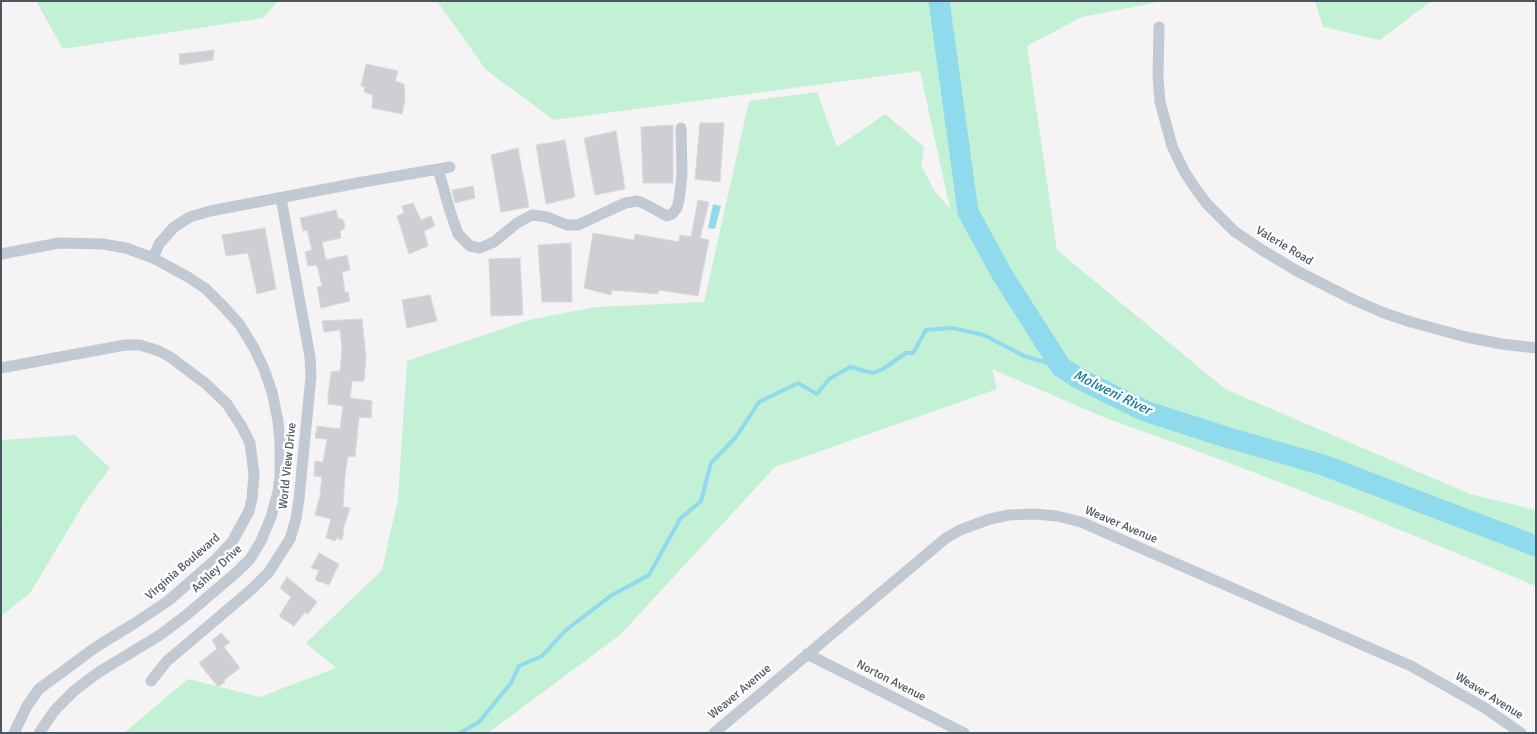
<!DOCTYPE html>
<style>
body{margin:0}
#map{position:relative;width:1537px;height:734px;overflow:hidden;background:#f5f3f3;font-family:Signika,sans-serif}
canvas{display:block}
.frame{position:absolute;inset:0;border:2px solid #4a5661;pointer-events:none}
</style>
<div id="map">
<canvas width="1537" height="734"></canvas>
<div class="frame"></div>
</div>
<script>
const ctx = document.querySelector('canvas').getContext('2d');
ctx.lineJoin = 'round';
function paint(path, color) {
  ctx.fillStyle = color;
  ctx.fill(path, 'evenodd');
}
function toPath(rows) {
  const path = new Path2D();
  for (const r of rows) {
    path.moveTo(r[0], r[1]);
    for (let i = 2; i < r.length; i += 2) path.lineTo(r[i], r[i + 1]);
  }
  return path;
}
function strokePath(path, color, width, dash) {
  ctx.strokeStyle = color;
  ctx.lineWidth = width;
  ctx.lineCap = dash ? 'butt' : 'round';
  ctx.setLineDash(dash || []);
  ctx.stroke(path);
}
function drawText(font, color, halo, rows, align = 'center') {
  ctx.font = font + ' Signika,sans-serif';
  ctx.lineWidth = 5;
  ctx.setLineDash([]);
  ctx.textBaseline = 'middle';
  ctx.strokeStyle = halo;
  ctx.fillStyle = color;
  for (const [text, x, y, turn = 0] of rows) {
    ctx.save();
    ctx.translate(x, y);
    ctx.rotate((+turn || 0) * Math.PI / 180);
    ctx.textAlign = isNaN(turn) ? turn : align;
    if (halo) ctx.strokeText(text, 0, 0);
    ctx.fillText(text, 0, 0);
    ctx.restore();
  }
}
paint(toPath([
 [36,1,278,1,263,18,63,49],
 [437,1,1163,1,1082,17,1027,46,1057,250,1225,389,1470,494,1536,510,1536,586,1364,515,1219,459,1103,417,992,369,997,389,775,467,620,635,488,733,124,733,188,679,260,697,336,668,306,643,382,570,398,499,407,361,529,320,596,307,704,302,749,101,817,92,837,147,885,114,924,147,921,165,934,190,950,209,920,71,554,120,486,70],
 [1315,1,1431,1,1380,40,1323,27],
 [75,435,110,468,83,505,30,593,1,616,1,526,3,522,1,519,1,440]
]), '#c3f1d5');
paint(toPath([
 [713,204,721,206,715,229,708,228]
]), '#90daee');
strokePath(toPath([
 [460,733,479,722,511,683,519,666,542,656,566,630,612,595,649,575,680,519,701,501,711,463,736,437,759,402,798,383,817,394,829,379,850,367,873,373,883,369,906,353,913,353,926,330,952,328,984,335,1024,356,1061,367]
]), '#90daee', 4);
strokePath(toPath([
 [939,1,968,212,1003,276,1061,367,1078,378,1145,411,1229,438,1323,465,1536,546]
]), '#90daee', 21);
const building = toPath([
 [214,50,213,60,180,65,179,54,214,50],
 [366,64,398,71,395,81,404,84,405,99,402,114,372,108,373,95,364,92,365,87,361,86,366,64],
 [700,123,724,123,720,182,695,179,700,123],
 [673,125,673,183,643,183,641,127,673,125],
 [616,131,625,189,595,195,584,138,616,131],
 [565,140,575,197,546,204,536,145,565,140],
 [518,148,529,207,501,212,491,155,518,148],
 [473,186,475,198,455,203,452,190,473,186],
 [698,200,709,202,700,238,709,240,698,296,659,290,658,294,612,290,611,295,584,288,593,233,634,240,635,234,679,242,680,235,691,237,698,200],
 [413,203,421,220,431,216,435,226,424,231,428,246,409,254,397,216,404,213,402,206,413,203],
 [336,210,338,218,342,219,345,224,344,229,340,231,341,238,322,242,326,260,347,255,350,270,342,272,345,292,348,292,350,301,321,308,317,287,322,286,317,265,308,266,305,252,312,250,307,230,303,231,300,218,336,210],
 [265,228,276,289,257,294,248,253,226,256,222,235,265,228],
 [571,243,572,302,542,302,538,245,571,243],
 [520,258,523,315,491,316,489,259,520,258],
 [430,295,437,321,407,328,402,300,430,295],
 [362,319,366,358,364,381,352,381,350,398,372,401,371,418,359,417,355,457,348,456,345,475,343,507,350,508,343,530,344,531,342,540,336,538,335,541,326,538,331,519,315,515,320,495,322,477,314,476,315,461,323,462,327,439,315,438,317,426,340,429,343,406,328,404,328,396,331,372,340,371,342,349,340,330,324,332,322,321,362,319],
 [319,553,339,564,329,585,315,580,319,570,311,568,319,553],
 [287,577,317,602,308,614,305,612,294,626,279,616,291,597,280,588,287,577],
 [221,633,230,642,224,647,240,668,224,680,225,682,218,687,199,663,217,649,212,640,221,633]
]);
paint(building, '#cdcfd5');
strokePath(building, '#d7d9de', 1);
strokePath(toPath([
 [1159,27,1158,77,1160,102,1172,146,1184,171,1195,188,1207,204,1234,231,1262,250,1297,271,1352,299,1384,313,1411,322,1466,337,1502,344,1536,348],
 [438,169,450,211,458,234,470,246,480,248,494,242,517,223,532,215,547,217,567,225,578,225,625,203,637,201,641,202,667,216,672,214,677,208,679,200,682,175,681,128],
 [1,254,59,243,103,244,126,248,153,258,188,277,206,289,223,306,240,325,254,348,264,369,272,392,278,421,280,443,280,476,278,492,271,517,261,541,250,559,237,572,184,617,160,635,99,672,75,690,55,710,39,733],
 [153,258,159,244,174,227,190,217,210,211,363,182,450,167],
 [1,368,125,345,140,345,159,351,170,357,205,383,227,404,242,427,250,443,254,474,252,499,249,511,232,542,214,561,168,601,135,623,96,647,39,689,27,706,14,733],
 [807,654,964,733],
 [151,681,167,661,252,589,269,572,290,539,296,519,299,499,311,376,310,357,281,198],
 [714,733,946,538,960,530,990,519,1009,515,1034,514,1057,516,1081,522,1411,666,1485,708,1521,733]
]), '#c1cad2', 11);
drawText('12px', '#4a5661', '#fff', [
 ["Valerie Road",1284,246,31],
 ["World View Drive",288,466,-84],
 ["Weaver Avenue",1121,525,23],
 ["Virginia Boulevard",183,567,-41],
 ["Ashley Drive",217,569,-43],
 ["Norton Avenue",891,681,27],
 ["Weaver Avenue",740,692,-40],
 ["Weaver Avenue",1489,696,32]
]);
drawText('italic 14px', '#0c7c9b', '#fff', [
 ["Molweni River",1112,393,26]
]);
</script>
